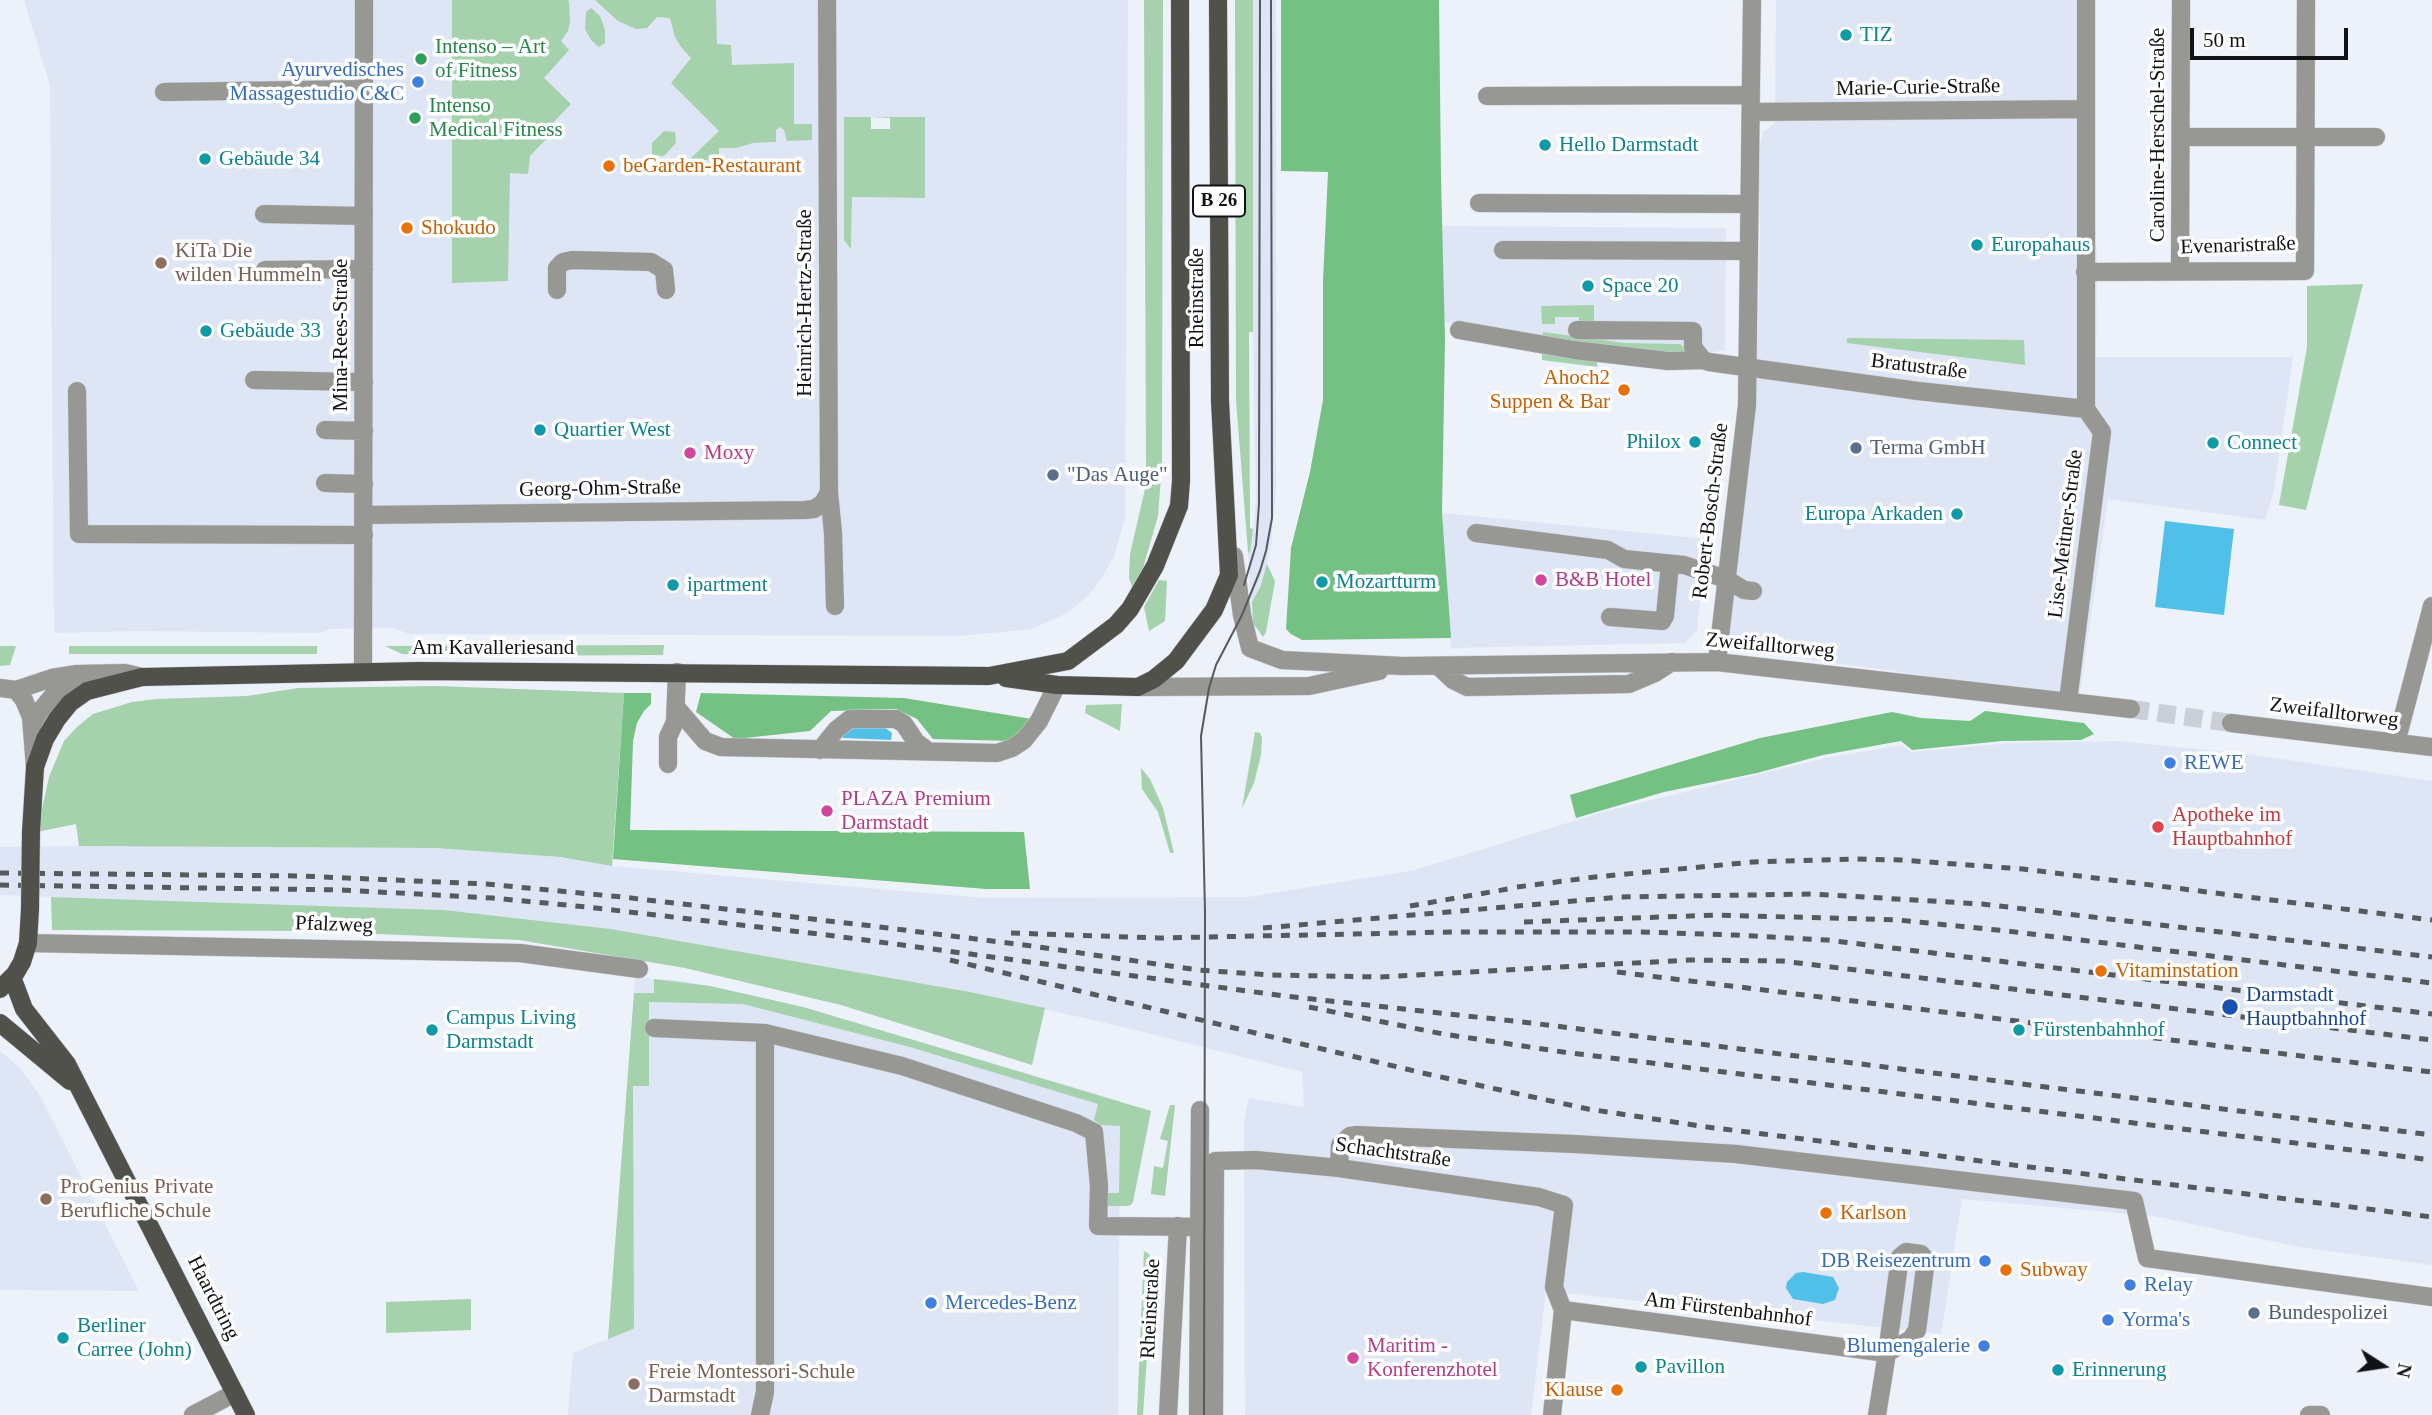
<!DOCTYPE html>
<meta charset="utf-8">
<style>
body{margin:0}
#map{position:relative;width:2432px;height:1415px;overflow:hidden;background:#ecf1fa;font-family:"Times New Roman",serif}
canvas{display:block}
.north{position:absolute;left:2348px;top:1331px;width:70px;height:70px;-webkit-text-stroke:5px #fefefe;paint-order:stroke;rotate:102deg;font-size:19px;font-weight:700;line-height:28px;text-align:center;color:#101215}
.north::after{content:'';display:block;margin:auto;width:24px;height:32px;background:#101215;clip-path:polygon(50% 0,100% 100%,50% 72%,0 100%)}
.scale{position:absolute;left:2190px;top:28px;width:158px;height:32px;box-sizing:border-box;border:4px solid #101215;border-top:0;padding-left:9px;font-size:21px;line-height:24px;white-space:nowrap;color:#101215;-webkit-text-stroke:5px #fefefe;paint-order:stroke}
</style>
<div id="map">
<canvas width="2432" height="1415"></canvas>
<div class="north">N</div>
<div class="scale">50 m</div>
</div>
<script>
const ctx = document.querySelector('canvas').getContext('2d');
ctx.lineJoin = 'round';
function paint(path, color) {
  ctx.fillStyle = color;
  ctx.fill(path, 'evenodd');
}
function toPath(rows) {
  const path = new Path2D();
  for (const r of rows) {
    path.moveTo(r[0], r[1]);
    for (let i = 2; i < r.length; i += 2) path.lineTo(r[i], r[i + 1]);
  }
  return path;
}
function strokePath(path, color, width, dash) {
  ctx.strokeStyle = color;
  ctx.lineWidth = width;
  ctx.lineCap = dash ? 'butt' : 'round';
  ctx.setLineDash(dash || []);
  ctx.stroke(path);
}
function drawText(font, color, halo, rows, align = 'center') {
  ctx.font = font + ' "Times New Roman",serif';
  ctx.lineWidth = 7;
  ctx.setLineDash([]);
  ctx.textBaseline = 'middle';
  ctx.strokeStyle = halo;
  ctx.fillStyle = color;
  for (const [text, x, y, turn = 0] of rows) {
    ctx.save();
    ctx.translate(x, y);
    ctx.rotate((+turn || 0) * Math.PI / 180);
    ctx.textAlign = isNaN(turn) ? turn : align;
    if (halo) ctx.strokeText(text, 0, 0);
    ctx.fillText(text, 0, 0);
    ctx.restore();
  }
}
paint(toPath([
 [24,0,1128,0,1125,518,1114,556,1103,576,1089,595,1067,613,1032,629,959,636,409,634,394,628,329,629,321,633,136,631,54,633,50,85],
 [844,117,925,117,925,198,852,197,852,248],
 [1253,0,1276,0,1276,487,1271,545,1265,575,1252,602,1251,611,1248,552,1250,552,1256,502,1253,332],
 [1776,0,2086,0,2097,262,2096,357,2293,357,2274,491,2265,520,2108,499,2079,697,1728,648,1758,329,1760,230,1758,155,1763,132,1775,123],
 [1442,226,1726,228,1725,350,1680,358,1542,341,1444,322],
 [1442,513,1707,539,1697,630,1685,643,1451,648],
 [2118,741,2247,754,2432,781,2432,1265,2299,1247,2154,1216,1962,1199,1941,1334,1546,1291,1531,1415,1245,1415,1244,1121,1249,1098,1304,1107,1302,1072,1136,1030,970,992,611,929,444,910,0,895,0,847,79,846,435,848,560,857,612,866,984,898,1248,897,1415,870,1606,811,1826,758,1902,745,1911,752,2012,743],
 [635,978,676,980,710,986,803,1007,1120,1101,1118,1415,568,1415,573,1353,608,1339],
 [0,1051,19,1067,39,1094,139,1291,0,1290]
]), '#dee6f6');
paint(toPath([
 [452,0,568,0,569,2,570,22,568,31,561,41,569,50,544,78,571,104,545,131,549,136,530,156,528,174,510,173,508,281,452,283],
 [595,0,716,0,717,44,731,45,732,65,794,63,794,124,812,124,812,140,787,141,784,130,780,127,776,130,776,142,753,143,736,148,719,148,719,161,690,159,719,131,671,83,691,58,681,47,675,37,670,18,657,17,647,28,636,29,618,21],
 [1144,0,1163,0,1162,465,1158,516,1143,568,1132,587,1129,578,1130,554,1145,489,1146,465],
 [1235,0,1253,0,1253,332,1249,332,1250,528,1253,529,1250,553,1248,552,1236,400],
 [591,8,600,16,605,30,605,43,599,47,591,40,585,29,586,12],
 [844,117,925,117,925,198,852,197,851,249,844,240],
 [871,117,890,118,890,129,871,129],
 [664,131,675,132,676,143,664,156,652,155,652,143],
 [2363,284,2306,510,2279,505,2307,347,2307,286],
 [1594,305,1594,324,1579,324,1579,317,1555,317,1555,324,1542,324,1541,306],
 [1543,332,1624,343,1681,344,1688,355,1542,341],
 [1847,338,2024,340,2025,365,1847,343],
 [1542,354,1597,361,1597,367,1542,360],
 [1267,564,1275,581,1266,632,1263,637,1253,623,1252,602,1261,585],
 [1159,580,1167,581,1165,621,1149,631,1144,607],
 [664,645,663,655,458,656,402,654,385,646],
 [0,646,16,646,10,665,0,666],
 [69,646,317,646,317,654,69,654],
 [437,686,624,693,612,866,560,857,435,848,79,846,76,824,37,832,49,777,64,741,77,727,93,714,132,702,157,699,247,696,298,688],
 [1122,704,1120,731,1085,713,1086,705],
 [1255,732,1260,733,1262,737,1261,755,1254,783,1242,808],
 [1141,768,1150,779,1163,808,1174,853,1170,853,1158,812,1142,789],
 [51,897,444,910,611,929,970,992,1045,1008,1032,1065,841,1005,685,968,519,940,309,931,52,930],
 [654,979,710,986,803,1007,1151,1111,1133,1202,1131,1205,1127,1206,1102,1206,1102,1193,1119,1193,1120,1126,1101,1125,1094,1120,1098,1104,910,1047,743,1004,649,1002,649,1086,633,1086,634,1326,633,1329,608,1339,634,993,654,993],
 [1170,1105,1175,1105,1165,1196,1151,1194,1154,1166,1163,1168,1168,1141,1160,1139],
 [1144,1251,1149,1254,1151,1259,1153,1271,1143,1415,1137,1415],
 [471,1299,471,1330,386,1333,386,1302]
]), '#a5d1ac');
paint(toPath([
 [1281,0,1439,0,1441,177,1445,340,1442,513,1451,638,1302,640,1291,634,1286,629,1291,548,1310,472,1323,400,1323,281,1328,172,1281,171],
 [624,693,651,693,651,704,644,711,637,723,633,741,630,830,1024,832,1030,889,986,889,613,859],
 [701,693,904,698,1032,719,1011,741,933,739,917,719,896,709,831,711,810,731,735,739,696,712],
 [1985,711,2084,723,2094,734,2081,740,2002,741,1912,750,1901,741,1823,755,1757,773,1664,792,1576,818,1570,795,1760,738,1892,712,1921,718,1970,721]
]), '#75c184');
paint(toPath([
 [2165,521,2234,529,2224,615,2155,607],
 [883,726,892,733,891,740,843,738,843,730,847,727],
 [1803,1272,1833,1277,1839,1288,1835,1300,1823,1304,1793,1299,1786,1288,1787,1282,1796,1273]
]), '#50c0e9');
strokePath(toPath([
 [2131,709,2231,723]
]), '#cbd0d8', 18, [18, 9]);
const minor = toPath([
 [827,0,829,492,833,533,835,606],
 [164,92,364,89],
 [1487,96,1751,95],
 [1751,112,2086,109],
 [2181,137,2376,137],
 [1479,203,1748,204],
 [264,214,364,216],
 [1503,250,1748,251],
 [265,270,364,269],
 [2180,271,2181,0],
 [2085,272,2305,271,2306,0],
 [557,290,557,268,563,262,572,260,651,262,664,270,666,290],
 [1459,330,1574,350,1668,361,1703,360],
 [1577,330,1693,331,1693,347,1703,360,1709,362,1918,391,2086,409],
 [254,380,364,382],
 [77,391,79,534,364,535],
 [325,430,364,431],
 [325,483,364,484],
 [364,515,805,510,814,509,823,503,829,492],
 [1476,533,1608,550,1624,559,1684,565,1726,579,1744,590,1753,591],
 [1234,556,1242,615,1250,648,1282,660,1403,666,1717,662,2131,709],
 [1610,617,1662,621,1665,616,1670,564],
 [1717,662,1747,405,1752,0],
 [1438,666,1453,680,1467,687,1629,684,1655,673,1672,662],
 [363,671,364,0],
 [1138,687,1309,686,1379,671],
 [0,688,16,690,52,678,77,674,125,673,142,677],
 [16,690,24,700,31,717,35,767],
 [2068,701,2102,432,2086,409,2086,0],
 [676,707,705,741,721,747,997,753,1012,748,1024,740,1039,721,1057,685],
 [2231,723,2432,747],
 [32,725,40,711,55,693,65,687,83,681],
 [2396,743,2432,606],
 [820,750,836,730,850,719,896,719,904,724,916,742,928,751],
 [668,764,668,737,675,722,677,672],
 [28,943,520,953,639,969],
 [654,1028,765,1033,902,1066,1076,1123,1094,1132,1099,1186,1098,1226,1215,1227],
 [1339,1168,1340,1145,1350,1136,1356,1135,1575,1144,1736,1154,2134,1201,2147,1258,2432,1297],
 [1563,1310,1887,1353,1911,1339,1917,1330,1926,1260,1921,1254,1906,1252,1900,1257,1887,1353,1877,1415],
 [193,1415,235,1393],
 [760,1415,765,1392,765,1033],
 [1168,1415,1178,1226],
 [1198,1415,1200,1110],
 [1214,1415,1215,1161,1256,1160,1339,1168,1539,1197,1564,1205,1554,1287,1563,1310,1552,1415],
 [2309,1415,2321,1415]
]);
const major = toPath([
 [1006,678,1057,685,1138,687,1154,679,1176,661,1214,610,1229,575,1220,401,1218,0],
 [31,832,35,767,45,739,57,719,70,703,87,691,142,677,420,671,989,676,1068,661,1116,625,1130,609,1155,566,1179,506,1181,481,1180,0],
 [12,977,24,1009,67,1064,246,1415],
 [0,989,15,974,22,962,28,943,30,909],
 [0,1023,70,1081]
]);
strokePath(minor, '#c9cdd5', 19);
strokePath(major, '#c9cdd5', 19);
strokePath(minor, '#979894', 18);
strokePath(major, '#4f514a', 18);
strokePath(toPath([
 [1244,585,1256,545,1259,504,1260,0],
 [1204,1415,1205,912,1201,736,1209,688,1216,665,1242,615,1260,571,1266,551,1272,518,1271,0]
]), '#56595e', 2);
strokePath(toPath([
 [0,873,301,876,486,884,622,897,872,926,1032,946,1198,970,1271,975,1379,977,1689,960,1782,961,2432,1040],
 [0,885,342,890,492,898,587,907,827,935,1285,996,1531,1023,2432,1135],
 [1517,887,1595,877,1753,862,1854,859,1901,860,2023,869,2432,920],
 [1410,906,1508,889],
 [1524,922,1717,915,1898,920,2007,931,2432,983],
 [1263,928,1621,897,1813,894,1982,904,2432,957],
 [1011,933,1159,938,1452,932,1641,932,1734,935,1827,940,2432,1014],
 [950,960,1427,1074,1588,1109,1707,1127,2432,1217],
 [1617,972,2432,1072],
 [1309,1007,1443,1034,1563,1052,2432,1160]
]), '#56595e', 5, [9, 9]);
const majorBridge = toPath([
 [30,909,31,832]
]);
strokePath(majorBridge, '#c9cdd5', 19, []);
strokePath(majorBridge, '#4f514a', 18);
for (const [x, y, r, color] of [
 [1846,35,7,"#0f9aa8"],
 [421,59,7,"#2e9e5b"],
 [418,82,7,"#3f7fe0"],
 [415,118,7,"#2e9e5b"],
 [1545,145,7,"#0f9aa8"],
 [205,159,7,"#0f9aa8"],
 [609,166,7,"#e8710a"],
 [407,228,7,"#e8710a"],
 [1977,245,7,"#0f9aa8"],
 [161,263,7,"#8d6e63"],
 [1588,286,7,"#0f9aa8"],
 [206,331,7,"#0f9aa8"],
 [1624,390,7,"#e8710a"],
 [540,430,7,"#0f9aa8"],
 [1695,442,7,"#0f9aa8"],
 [2213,443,7,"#0f9aa8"],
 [1856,448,7,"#5c6f8a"],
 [690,453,7,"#d1479c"],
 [1053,475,7,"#5c6f8a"],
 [1957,514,7,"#0f9aa8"],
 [1541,580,7,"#d1479c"],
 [1322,582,7,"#0f9aa8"],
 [673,585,7,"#0f9aa8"],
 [2170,763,7,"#3f7fe0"],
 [827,811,7,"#d1479c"],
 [2158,827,7,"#e0444e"],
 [2101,971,7,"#e8710a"],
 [2230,1007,9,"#1a4fb4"],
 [432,1030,7,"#0f9aa8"],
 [2019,1030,7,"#0f9aa8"],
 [46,1199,7,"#8d6e63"],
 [1826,1213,7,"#e8710a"],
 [1985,1261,7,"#3f7fe0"],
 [2006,1270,7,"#e8710a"],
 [2130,1285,7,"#3f7fe0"],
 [931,1303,7,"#3f7fe0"],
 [2254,1313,7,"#5c6f8a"],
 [2108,1320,7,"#3f7fe0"],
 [63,1338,7,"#0f9aa8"],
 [1984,1346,7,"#3f7fe0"],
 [1353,1358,7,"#d1479c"],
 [1641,1367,7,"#0f9aa8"],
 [2058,1370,7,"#0f9aa8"],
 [634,1384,7,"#8d6e63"],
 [1617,1390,7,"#e8710a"]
]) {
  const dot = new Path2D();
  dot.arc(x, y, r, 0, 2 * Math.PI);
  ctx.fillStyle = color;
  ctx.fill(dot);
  strokePath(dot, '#fefefe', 2.5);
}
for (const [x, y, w] of [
 [1219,201,52]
]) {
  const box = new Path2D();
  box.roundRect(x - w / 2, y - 15.5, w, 31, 5);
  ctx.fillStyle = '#fefefe';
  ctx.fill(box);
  strokePath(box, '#101215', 2);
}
drawText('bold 19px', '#101215', null, [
 ["B 26",1219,201]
]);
drawText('21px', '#0d838f', '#fefefe', [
 ["TIZ",1860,35],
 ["Hello Darmstadt",1559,145],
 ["Gebäude 34",219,159],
 ["Europahaus",1991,245],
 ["Space 20",1602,286],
 ["Gebäude 33",220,331],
 ["Quartier West",554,430],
 ["Philox",1681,442,"right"],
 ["Connect",2227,443],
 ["Europa Arkaden",1943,514,"right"],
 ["Mozartturm",1336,582],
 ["ipartment",687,585],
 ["Campus Living",446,1018],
 ["Darmstadt",446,1042],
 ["Fürstenbahnhof",2033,1030],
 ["Berliner",77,1326],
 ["Carree (John)",77,1350],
 ["Pavillon",1655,1367],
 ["Erinnerung",2072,1370]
], 'left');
drawText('21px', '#27864d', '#fefefe', [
 ["Intenso – Art",435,47],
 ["of Fitness",435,71],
 ["Intenso",429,106],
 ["Medical Fitness",429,130]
], 'left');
drawText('21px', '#366cbe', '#fefefe', [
 ["Ayurvedisches",404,70,"right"],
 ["Massagestudio C&C",404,94,"right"],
 ["REWE",2184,763],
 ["DB Reisezentrum",1971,1261,"right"],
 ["Relay",2144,1285],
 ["Mercedes-Benz",945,1303],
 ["Yorma's",2122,1320],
 ["Blumengalerie",1970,1346,"right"]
], 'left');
drawText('21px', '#101215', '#fefefe', [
 ["Marie-Curie-Straße",1918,88,-1],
 ["Caroline-Herschel-Straße",2158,135,-90],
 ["Evenaristraße",2238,246,-2],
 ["Rheinstraße",1197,298,-90],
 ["Heinrich-Hertz-Straße",805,303,-90],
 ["Mina-Rees-Straße",341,335,-90],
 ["Bratustraße",1919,367,7],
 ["Georg-Ohm-Straße",600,489,-1],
 ["Robert-Bosch-Straße",1711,511,-83],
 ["Lise-Meitner-Straße",2066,534,-83],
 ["Zweifalltorweg",1770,646,5],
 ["Am Kavalleriesand",493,648],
 ["Zweifalltorweg",2334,713,7],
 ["Pfalzweg",334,925,2],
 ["Schachtstraße",1393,1153,8],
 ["Haardtring",213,1298,63],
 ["Rheinstraße",1151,1309,-87],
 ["Am Fürstenbahnhof",1728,1310,7]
]);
drawText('21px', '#c56008', '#fefefe', [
 ["beGarden-Restaurant",623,166],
 ["Shokudo",421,228],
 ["Ahoch2",1610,378,"right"],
 ["Suppen & Bar",1610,402,"right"],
 ["Vitaminstation",2115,971],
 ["Karlson",1840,1213],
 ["Subway",2020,1270],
 ["Klause",1603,1390,"right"]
], 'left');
drawText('21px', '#785e54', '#fefefe', [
 ["KiTa Die",175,251],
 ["wilden Hummeln",175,275],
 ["ProGenius Private",60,1187],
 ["Berufliche Schule",60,1211],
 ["Freie Montessori-Schule",648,1372],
 ["Darmstadt",648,1396]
], 'left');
drawText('21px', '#4e5e75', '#fefefe', [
 ["Terma GmbH",1870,448],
 ["\"Das Auge\"",1067,475],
 ["Bundespolizei",2268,1313]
], 'left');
drawText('21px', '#b23c85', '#fefefe', [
 ["Moxy",704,453],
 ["B&B Hotel",1555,580],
 ["PLAZA Premium",841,799],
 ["Darmstadt",841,823],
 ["Maritim -",1367,1346],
 ["Konferenzhotel",1367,1370]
], 'left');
drawText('21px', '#be3a42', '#fefefe', [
 ["Apotheke im",2172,815],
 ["Hauptbahnhof",2172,839]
], 'left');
drawText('21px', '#164399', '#fefefe', [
 ["Darmstadt",2246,995],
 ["Hauptbahnhof",2246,1019]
], 'left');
</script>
